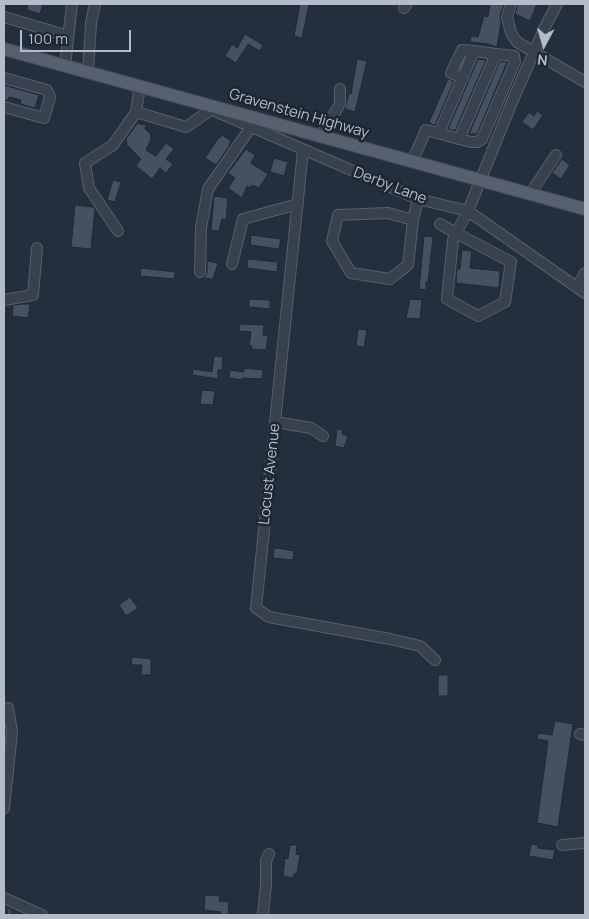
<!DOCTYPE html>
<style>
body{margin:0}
#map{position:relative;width:589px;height:919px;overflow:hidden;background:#242f3e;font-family:Manrope,sans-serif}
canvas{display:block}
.frame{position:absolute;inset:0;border:5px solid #b4bcc9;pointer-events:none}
.north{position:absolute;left:519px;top:20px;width:50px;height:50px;-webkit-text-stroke:4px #1d2633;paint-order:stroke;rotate:186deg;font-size:14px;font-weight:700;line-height:20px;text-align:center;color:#b4bcc9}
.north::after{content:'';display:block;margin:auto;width:18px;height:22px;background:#b4bcc9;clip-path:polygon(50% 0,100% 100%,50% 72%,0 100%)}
.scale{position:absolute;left:20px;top:30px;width:111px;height:22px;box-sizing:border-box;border:2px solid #b4bcc9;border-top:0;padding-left:6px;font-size:15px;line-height:18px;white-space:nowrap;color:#b4bcc9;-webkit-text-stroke:4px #1d2633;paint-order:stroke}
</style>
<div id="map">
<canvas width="589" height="919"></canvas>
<div class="frame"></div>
<div class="north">N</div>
<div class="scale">100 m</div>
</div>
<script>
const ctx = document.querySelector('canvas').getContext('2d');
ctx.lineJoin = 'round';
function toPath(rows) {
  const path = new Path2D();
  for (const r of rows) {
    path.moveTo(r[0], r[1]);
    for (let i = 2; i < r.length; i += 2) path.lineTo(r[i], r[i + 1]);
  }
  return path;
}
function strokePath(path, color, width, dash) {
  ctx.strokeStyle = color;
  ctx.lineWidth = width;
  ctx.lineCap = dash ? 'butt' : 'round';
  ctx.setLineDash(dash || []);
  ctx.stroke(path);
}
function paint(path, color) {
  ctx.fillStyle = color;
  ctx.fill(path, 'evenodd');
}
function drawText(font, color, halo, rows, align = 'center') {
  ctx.font = font + ' Manrope,sans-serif';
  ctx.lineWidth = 5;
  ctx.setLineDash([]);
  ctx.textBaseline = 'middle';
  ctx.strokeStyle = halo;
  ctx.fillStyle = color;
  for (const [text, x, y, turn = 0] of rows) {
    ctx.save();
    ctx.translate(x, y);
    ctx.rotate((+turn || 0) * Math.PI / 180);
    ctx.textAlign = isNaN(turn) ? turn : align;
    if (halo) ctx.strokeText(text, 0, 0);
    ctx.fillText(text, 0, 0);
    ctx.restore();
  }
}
strokePath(toPath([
 [9,910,10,915]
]), '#394c67', 2.5);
const building = toPath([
 [28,4,43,4,40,14,27,10,28,4],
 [300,4,309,4,302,38,294,36,300,4],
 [490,4,504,5,500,15,501,22,497,47,489,44,470,42,471,36,478,37,484,16,488,17,490,4],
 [518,4,537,4,530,21,515,14,518,4],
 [245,34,263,45,260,51,248,44,236,63,225,56,232,44,237,48,245,34],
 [357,59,367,61,355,112,345,109,349,93,351,94,357,59],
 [478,59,486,60,455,131,448,129,478,59],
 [500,61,507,62,477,134,469,134,500,61],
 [448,79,454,81,435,125,433,125,429,122,448,79],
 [4,85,39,95,35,108,20,104,21,100,9,97,7,101,4,100,4,85],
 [537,111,543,115,533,130,522,122,529,112,534,116,537,111],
 [139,121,139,124,146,125,145,129,150,133,151,139,146,150,156,156,166,143,174,149,166,159,173,164,166,173,160,168,152,179,136,166,141,159,127,145,126,139,139,121],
 [222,135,231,141,229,144,230,145,216,165,205,158,219,137,220,138,222,135],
 [246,149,255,155,251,163,268,174,259,188,252,185,250,188,247,186,242,198,228,188,235,178,228,173,246,149],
 [274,158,288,162,284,176,270,172,274,158],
 [562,159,570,165,561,179,552,173,562,159],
 [113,180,121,182,115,202,107,200,113,180],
 [214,196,228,198,226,220,222,219,219,231,211,230,214,196],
 [75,205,93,207,95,209,91,249,71,247,75,205],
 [251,235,281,239,279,249,250,245,251,235],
 [424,236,433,237,428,282,426,282,426,290,419,289,424,236],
 [462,250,472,251,470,268,500,271,499,288,456,283,457,269,460,269,462,250],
 [248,259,278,262,277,272,247,268,248,259],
 [207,261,218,263,213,279,204,278,207,273,207,261],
 [141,268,175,272,174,279,140,276,141,268],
 [249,299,270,300,270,309,249,307,249,299],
 [410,299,422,300,420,319,406,318,410,299],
 [23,304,30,304,28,318,12,316,13,305,23,304],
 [240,324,264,325,263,335,268,336,266,350,251,349,252,346,249,346,251,332,239,331,240,324],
 [358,329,367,330,364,347,356,346,358,329],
 [214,356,223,357,222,370,218,370,218,379,192,375,193,369,212,372,214,356],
 [244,368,263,370,262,379,242,378,242,380,229,378,230,370,244,372,244,368],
 [202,390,215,391,213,405,200,404,202,390],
 [337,429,343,430,342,434,348,436,344,448,335,446,337,429],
 [277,548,294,551,293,560,273,558,274,549,277,548],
 [130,597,138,608,126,616,119,605,130,597],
 [132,657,151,659,151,675,141,675,142,665,131,665,132,657],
 [438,675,448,675,448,696,438,696,438,675],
 [555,721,573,724,558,827,537,823,548,741,537,739,538,733,552,735,555,721],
 [531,844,538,845,538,848,555,850,553,860,529,856,531,844],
 [290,845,297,845,296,854,300,855,297,874,294,874,293,878,283,876,285,858,288,859,290,845],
 [205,895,220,896,219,901,229,902,228,915,221,915,221,912,204,910,205,895]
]);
paint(building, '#455162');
strokePath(building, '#1f2835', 1);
const minor = toPath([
 [511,4,507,17,511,33,517,42,585,82],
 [404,8,407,4],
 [4,17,68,36],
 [65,66,72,4],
 [88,72,91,23,95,4],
 [4,78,47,90,50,97,44,118,4,107],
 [463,78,451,73,462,50,474,51],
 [140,86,136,112,186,127,211,110],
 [217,112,418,199,468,211,585,293],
 [439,133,474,51,496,54],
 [320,137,340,104,340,89],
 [303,150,256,608,269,617,390,639,420,646,435,660],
 [412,162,426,130,471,142,477,142,482,139,515,62,514,56,496,54,459,139],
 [530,194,556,155],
 [413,220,388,213,338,215,332,241,351,273,390,279,408,265,413,220,418,199],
 [440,224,456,233,511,262,505,302,478,316,447,299,453,240,456,233,468,211,512,102,545,27,557,4],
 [118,231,89,188,85,163,113,145,136,112],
 [232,264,243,219,298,204],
 [200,272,201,228,208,189,251,127],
 [577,287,585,273],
 [4,300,33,295,37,248],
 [275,422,311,428,323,436],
 [580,734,585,735],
 [4,808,12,732,8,708],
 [562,845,585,843],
 [4,898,42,915],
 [263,915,266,885,266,861,269,854]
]);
const major = toPath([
 [4,49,585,209]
]);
strokePath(minor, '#565f6c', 12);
strokePath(major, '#414a57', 14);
strokePath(minor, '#38414e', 10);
strokePath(major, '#56606e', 12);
drawText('15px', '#b4bcc9', '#1d2633', [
 ["Gravenstein Highway",299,114,16],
 ["Derby Lane",390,186,21],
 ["Locust Avenue",270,474,-84]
]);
</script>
